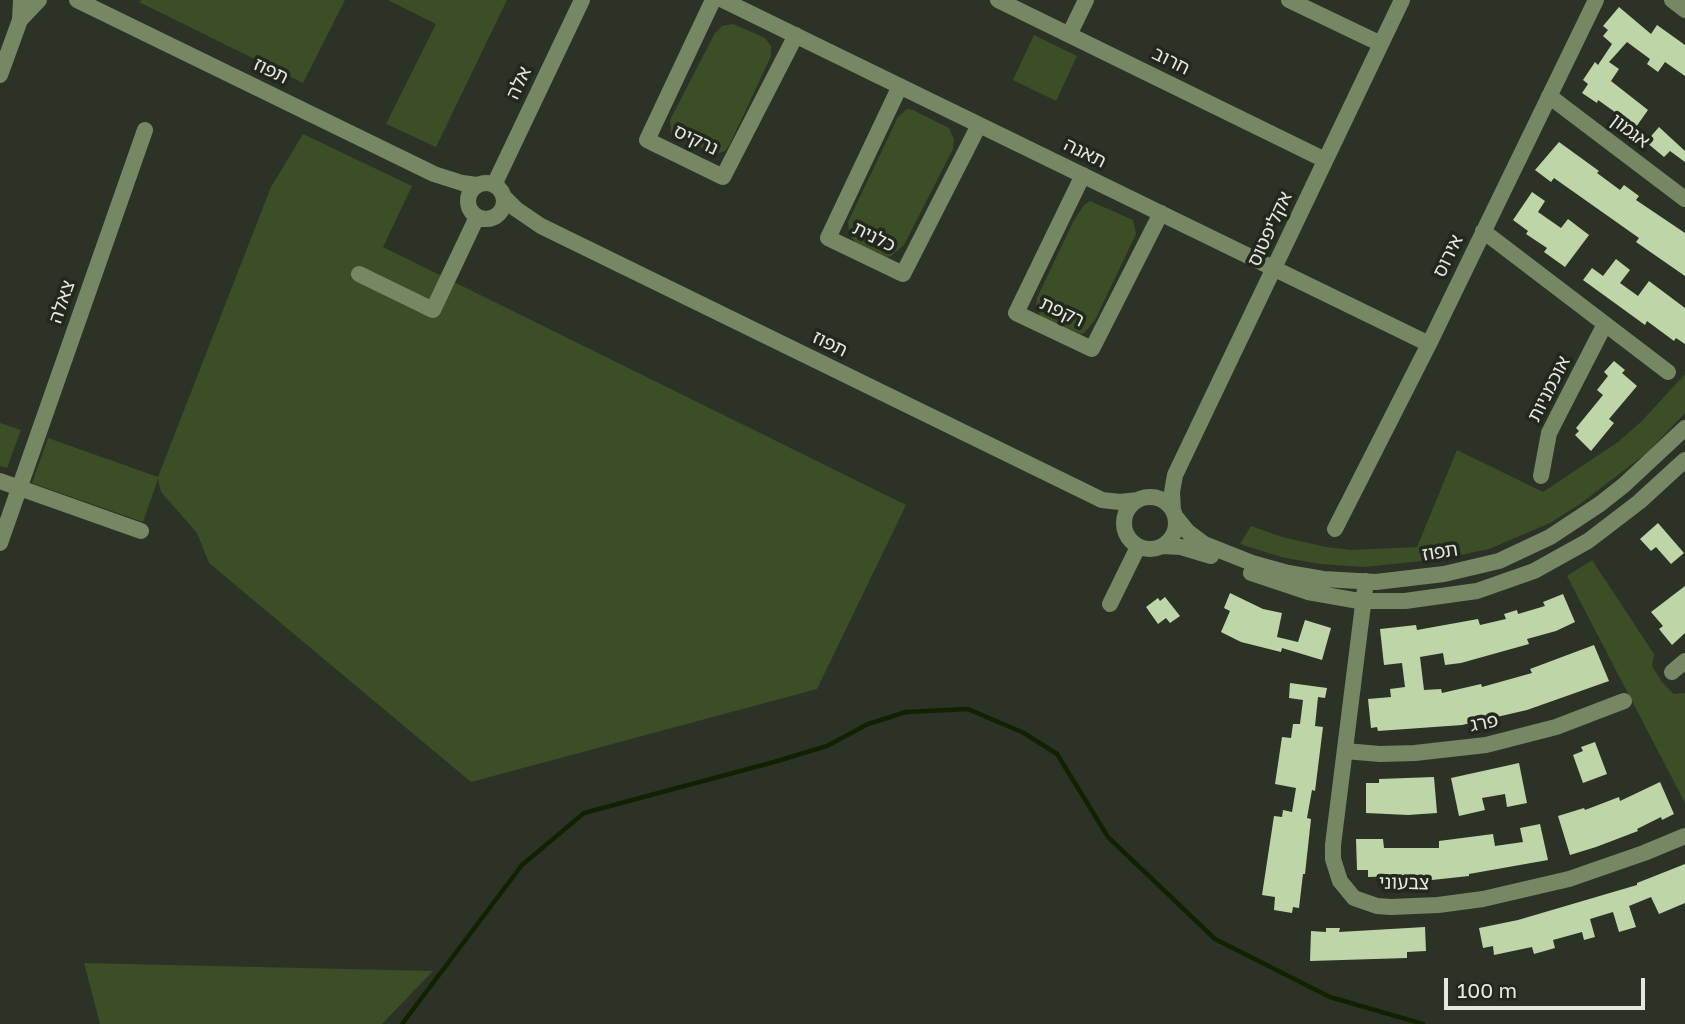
<!DOCTYPE html>
<meta charset="utf-8">
<style>
body{margin:0}
#map{position:relative;width:1685px;height:1024px;overflow:hidden;background:#2d3227;font-family:"Golos Text",sans-serif}
canvas{display:block}
.scale{position:absolute;left:1444px;top:978px;width:201px;height:32px;box-sizing:border-box;border:4px solid #e4e8e1;border-top:0;padding-left:9px;font-size:21px;line-height:24px;white-space:nowrap;color:#e4e8e1;-webkit-text-stroke:5px #23281e;paint-order:stroke}
</style>
<div id="map">
<canvas width="1685" height="1024"></canvas>
<div class="scale">100 m</div>
</div>
<script>
const ctx = document.querySelector('canvas').getContext('2d');
ctx.lineJoin = 'round';
function paint(path, color) {
  ctx.fillStyle = color;
  ctx.fill(path, 'evenodd');
}
function toPath(rows) {
  const path = new Path2D();
  for (const r of rows) {
    if (r.length === 3) {
      path.moveTo(r[0] + r[2], r[1]);
      path.arc(r[0], r[1], r[2], 0, 2 * Math.PI);
      continue;
    }
    path.moveTo(r[0], r[1]);
    for (let i = 2; i < r.length; i += 2) path.lineTo(r[i], r[i + 1]);
  }
  return path;
}
function strokePath(path, color, width, dash) {
  ctx.strokeStyle = color;
  ctx.lineWidth = width;
  ctx.lineCap = dash ? 'butt' : 'round';
  ctx.setLineDash(dash || []);
  ctx.stroke(path);
}
function drawText(font, color, halo, rows, align = 'center') {
  ctx.font = font + ' "Golos Text","Noto Sans Hebrew",sans-serif';
  ctx.lineWidth = 7;
  ctx.setLineDash([]);
  ctx.textBaseline = 'middle';
  ctx.strokeStyle = halo;
  ctx.fillStyle = color;
  for (const [text, x, y, turn = 0] of rows) {
    ctx.save();
    ctx.translate(x, y);
    ctx.rotate((+turn || 0) * Math.PI / 180);
    ctx.textAlign = isNaN(turn) ? turn : align;
    if (halo) ctx.strokeText(text, 0, 0);
    ctx.fillText(text, 0, 0);
    ctx.restore();
  }
}
paint(toPath([
 [142,0,345,0,303,83,139,2],
 [388,0,507,0,436,147,386,124,436,24],
 [733,24,765,38,771,46,771,56,729,146,725,151,717,154,676,137,671,134,670,120,715,33,722,26],
 [1034,35,1077,56,1056,101,1013,80],
 [907,109,913,110,949,128,954,139,953,149,904,245,891,256,887,257,856,244,849,233,848,222,898,117],
 [303,134,412,186,383,247,906,505,817,689,471,782,209,563,197,533,161,492,158,479,143,522,32,483,48,438,158,477,271,187],
 [1090,201,1133,220,1136,234,1095,320,1084,333,1080,334,1040,316,1036,306,1037,298,1074,220,1084,205],
 [1685,374,1685,413,1648,452,1580,504,1550,523,1489,549,1442,559,1363,567,1320,564,1281,557,1240,544,1251,526,1282,537,1326,547,1351,550,1417,547,1457,450,1543,492,1618,442,1642,421],
 [0,423,21,430,7,468,0,466],
 [1592,560,1654,654,1652,666,1662,682,1674,694,1685,693,1685,803,1567,576],
 [84,963,433,971,382,1024,100,1024]
]), '#3b4e26');
strokePath(toPath([
 [402,1024,522,865,584,813,774,762,827,746,868,724,906,712,968,709,1024,733,1057,754,1108,837,1215,939,1330,997,1423,1024]
]), '#120', 4.5);
paint(toPath([
 [1619,7,1651,34,1657,25,1685,45,1685,76,1665,62,1658,72,1647,64,1650,59,1627,42,1609,62,1619,69,1611,81,1648,110,1636,127,1598,100,1597,103,1582,93,1588,84,1583,80,1595,62,1598,65,1612,44,1603,36,1608,30,1603,26],
 [1659,127,1685,151,1685,162,1670,151,1664,157,1646,142],
 [1559,142,1599,171,1597,173,1620,190,1624,185,1639,196,1636,200,1685,233,1685,276,1636,242,1639,238,1554,178,1551,182,1535,170],
 [1532,192,1545,201,1538,212,1561,228,1568,219,1589,235,1565,267,1544,252,1547,248,1526,234,1528,231,1513,220],
 [1616,259,1630,270,1620,283,1638,296,1649,281,1685,308,1685,344,1676,338,1674,341,1647,321,1645,325,1583,280,1592,268,1603,276],
 [1614,361,1625,370,1622,373,1637,386,1609,419,1614,423,1591,451,1575,435,1579,431,1576,428,1603,395,1597,390,1608,376,1604,372],
 [1658,523,1684,553,1671,564,1656,547,1651,551,1640,539],
 [1685,586,1685,633,1672,645,1659,629,1663,626,1651,612],
 [1230,593,1263,609,1282,613,1277,637,1298,642,1305,620,1331,628,1322,660,1282,648,1281,652,1241,642,1221,632,1230,611,1224,608],
 [1563,594,1575,622,1556,631,1527,639,1529,644,1461,663,1445,665,1443,653,1420,657,1424,690,1441,689,1442,693,1481,684,1482,687,1532,673,1530,669,1594,645,1609,681,1527,710,1462,725,1378,731,1377,727,1371,728,1368,699,1391,697,1390,689,1405,687,1402,663,1384,665,1380,629,1416,625,1417,630,1478,619,1480,625,1506,619,1504,614,1517,610,1518,614,1545,606,1543,602],
 [1165,597,1180,616,1170,623,1166,618,1158,624,1146,607,1158,598,1160,601],
 [1290,683,1327,688,1325,698,1318,697,1315,726,1323,727,1315,791,1312,790,1307,818,1311,819,1305,874,1303,874,1299,908,1293,907,1292,913,1274,910,1275,897,1262,895,1274,816,1282,817,1283,810,1292,812,1296,788,1275,784,1282,737,1291,738,1293,724,1300,724,1303,700,1289,698],
 [1595,742,1607,774,1583,783,1573,755,1583,751,1581,747],
 [1519,763,1527,803,1507,807,1505,794,1482,798,1485,810,1459,816,1451,778],
 [1434,777,1437,813,1408,815,1366,813,1366,783,1379,783,1379,779],
 [1660,782,1674,814,1662,820,1661,817,1637,829,1638,831,1596,847,1570,855,1558,816,1584,808,1585,810,1619,797,1620,801],
 [1540,824,1548,860,1469,874,1469,876,1432,880,1403,880,1403,876,1368,877,1368,870,1357,870,1356,839,1383,839,1384,848,1439,848,1439,841,1493,834,1495,846,1523,842,1520,828],
 [1685,864,1685,903,1659,914,1651,897,1629,906,1636,927,1619,932,1613,912,1590,919,1595,937,1584,940,1582,932,1553,940,1555,948,1534,954,1532,947,1494,955,1493,946,1483,948,1479,928,1518,920,1637,885,1637,883],
 [1425,927,1426,951,1407,952,1407,958,1310,961,1311,931,1326,932,1326,928,1340,928,1339,932]
]), '#bdd5a7');
strokePath(toPath([
 [77,0,434,174,462,183,477,185],
 [713,0,647,140,723,177,796,35],
 [723,0,1429,344],
 [998,0,1325,160],
 [1289,0,1381,44],
 [1672,0,1685,10],
 [20,20,39,0],
 [1069,35,1086,0],
 [0,75,20,20,21,0],
 [900,86,828,238,903,274,979,125],
 [1549,96,1685,199],
 [1083,175,1016,313,1092,349,1161,213],
 [486,201,18],
 [494,185,582,0],
 [503,196,516,209,541,226,1102,500,1120,502,1138,500],
 [1483,231,1668,372],
 [359,274,433,310,477,217],
 [1541,476,1549,433,1605,324],
 [0,481,141,531],
 [1150,523,26],
 [1173,511,1172,492,1175,475,1402,0],
 [1175,516,1188,532,1204,544,1252,563,1288,573,1323,579,1376,582,1444,574,1499,561,1550,537,1600,504,1624,485,1685,428],
 [1335,529,1429,344,1596,0],
 [0,543,145,130],
 [1163,546,1181,547,1211,556],
 [1251,573,1308,592,1359,601,1405,601,1477,591,1534,571,1588,541,1639,502,1685,460],
 [1366,581,1333,845,1333,859,1340,881,1354,898,1377,906,1391,907,1438,905,1483,899,1569,879,1644,853,1685,836],
 [1110,604,1138,547],
 [1672,672,1685,661],
 [1345,751,1380,754,1415,753,1486,745,1556,727,1624,701]
]), '#768863', 16);
drawText('19px', '#e4e8e1', '#23281e', [
 ["חרוב",1171,61,26],
 ["תפוז",271,71,26],
 ["אלה",519,83,-65],
 ["אגמון",1630,131,37],
 ["נרקיס",696,140,25],
 ["תאנה",1085,153,26],
 ["אקליפטוס",1270,229,-65],
 ["כלנית",874,237,26],
 ["אירוס",1448,256,-64],
 ["צאלה",62,302,-71],
 ["רקפת",1062,312,25],
 ["תפוז",830,344,26],
 ["אוכמניות",1549,389,-63],
 ["תפוז",1440,552,-9],
 ["פרג",1484,723,-11],
 ["צבעוני",1404,883,1]
]);
</script>
